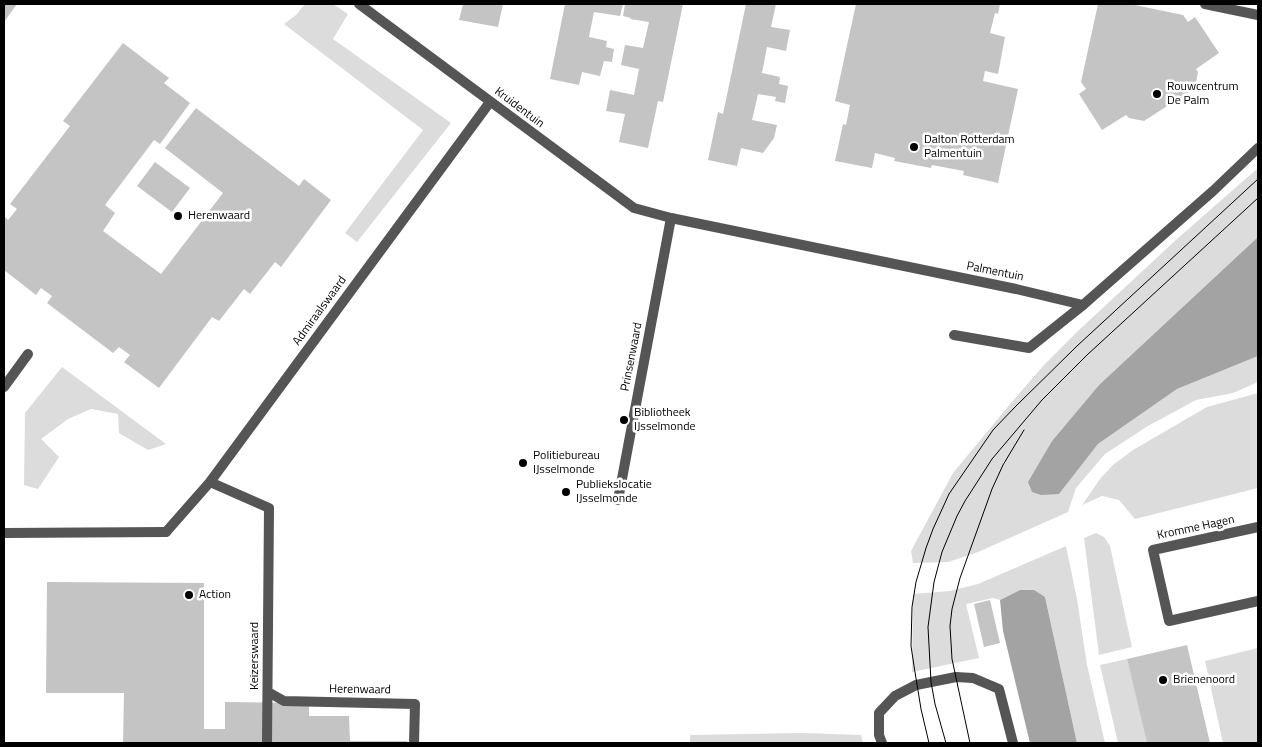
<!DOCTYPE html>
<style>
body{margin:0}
#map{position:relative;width:1262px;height:747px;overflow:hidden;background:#fff;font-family:"Titillium Web",sans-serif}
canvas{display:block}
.frame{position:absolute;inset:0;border:5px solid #000;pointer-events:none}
</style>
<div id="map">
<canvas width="1262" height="747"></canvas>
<div class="frame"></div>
</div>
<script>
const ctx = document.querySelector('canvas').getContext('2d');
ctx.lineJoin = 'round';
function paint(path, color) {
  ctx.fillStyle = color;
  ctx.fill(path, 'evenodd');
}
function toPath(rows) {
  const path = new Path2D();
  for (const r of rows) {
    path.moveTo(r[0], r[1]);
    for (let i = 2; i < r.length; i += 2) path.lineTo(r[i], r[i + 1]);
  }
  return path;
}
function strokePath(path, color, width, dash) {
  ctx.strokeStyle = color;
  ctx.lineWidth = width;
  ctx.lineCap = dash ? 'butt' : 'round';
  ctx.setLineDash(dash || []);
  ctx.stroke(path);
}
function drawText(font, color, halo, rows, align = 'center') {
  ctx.font = font + ' "Titillium Web",sans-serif';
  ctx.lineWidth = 5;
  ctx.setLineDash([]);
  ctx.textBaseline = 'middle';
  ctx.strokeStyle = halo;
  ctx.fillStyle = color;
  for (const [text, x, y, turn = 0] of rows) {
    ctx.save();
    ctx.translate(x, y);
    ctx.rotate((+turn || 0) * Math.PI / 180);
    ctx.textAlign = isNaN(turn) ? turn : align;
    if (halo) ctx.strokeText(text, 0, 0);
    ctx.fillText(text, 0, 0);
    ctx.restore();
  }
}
paint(toPath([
 [305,4,333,4,348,14,333,39,451,123,357,242,345,233,423,130,284,24,296,15],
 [1258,168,1258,237,1099,385,1052,441,1029,482,1059,494,1098,444,1177,389,1258,356,1258,382,1233,393,1196,400,1148,426,1105,454,1076,488,1068,512,978,552,948,562,913,563,911,551,953,473,1011,403,1044,365,1079,330,1177,239],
 [62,367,166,444,148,450,119,433,118,414,91,409,68,419,41,439,59,457,38,489,24,485,25,413],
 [1258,393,1258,488,1135,519,1119,500,1102,496,1082,505,1100,479,1114,464,1133,450,1207,407],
 [1096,533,1104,537,1110,546,1132,647,1099,655,1084,538],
 [1066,546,1077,599,1087,665,1105,743,1077,743,1045,597,1020,590,1000,600,993,598,966,604,979,658,912,672,913,594,950,591,978,584],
 [1258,648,1258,743,1223,743,1205,661],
 [1127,659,1138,704,1147,743,1118,743,1100,665],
 [801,733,861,735,863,743,690,743,690,735]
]), '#dcdcdc');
paint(toPath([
 [1258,237,1258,356,1177,389,1098,444,1059,494,1041,495,1032,492,1028,482,1052,441,1099,385],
 [1020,590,1034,590,1045,597,1077,743,1030,743,1003,631,1000,600]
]), '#a3a3a3');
paint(toPath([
 [4,4,17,4,4,22],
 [463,4,503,4,498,27,459,20],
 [565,4,623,4,620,16,594,12,589,37,607,41,606,47,614,49,612,62,604,61,600,76,582,72,579,85,550,79],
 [625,4,683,4,663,102,658,101,648,148,619,142,625,114,606,111,610,90,634,95,639,69,621,65,625,45,643,48,649,22,630,19,631,18,623,16],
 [746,4,776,4,771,27,790,30,786,51,767,47,762,73,780,77,779,84,788,86,785,103,775,101,776,97,758,94,752,120,777,125,774,138,763,153,741,148,737,166,708,160,718,112,723,114],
 [856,4,1000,4,998,14,995,13,990,33,1005,37,998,74,985,71,983,81,1018,89,998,183,963,175,964,171,932,165,931,168,894,161,895,158,875,153,872,168,835,161,843,124,846,125,850,105,835,101],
 [1098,4,1130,4,1183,15,1188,22,1195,17,1219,53,1196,69,1198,72,1195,88,1144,121,1129,118,1126,115,1102,130,1079,94,1086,89,1081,82],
 [123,43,169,78,164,83,190,103,160,144,154,140,105,205,115,213,103,231,161,274,223,193,165,148,196,108,299,186,304,179,331,200,281,267,275,262,250,294,244,289,219,321,212,317,159,388,124,362,130,355,119,347,113,353,47,303,52,296,41,288,36,295,4,270,4,216,8,220,17,209,10,204,70,126,63,121],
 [155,162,190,188,172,212,137,186],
 [47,582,204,583,204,729,225,729,225,702,309,703,309,716,349,716,350,741,407,741,407,743,123,743,124,693,46,693],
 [990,600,1000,643,984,647,974,604],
 [1187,645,1210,743,1147,743,1127,659]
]), '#c4c4c4');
strokePath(toPath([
 [954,335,1029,348,1083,305],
 [882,743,879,735,879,713,895,696,916,685,956,677,973,678,999,689,1013,743]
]), '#555', 10);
strokePath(toPath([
 [210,482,269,508,267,743],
 [618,500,671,218],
 [166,532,210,482,490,102],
 [268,692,284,701,415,704,414,743]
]), '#555', 10);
strokePath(toPath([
 [359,4,634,208,671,218,1016,289,1083,305,1213,191,1258,148],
 [1205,4,1258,15],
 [4,387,28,354],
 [1258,527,1153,550,1169,621,1258,601],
 [4,533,166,532]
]), '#555', 10);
strokePath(toPath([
 [929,743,921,709,914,666,911,646,912,607,916,582,926,548,933,529,949,494,993,430,1016,406,1077,346,1258,179],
 [946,743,935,704,931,682,928,627,934,582,942,552,957,516,965,501,992,459,1042,400,1087,355,1258,198],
 [970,743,952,659,950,626,952,609,960,578,992,489,1003,465,1024,430]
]), '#000', 1);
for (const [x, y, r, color] of [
 [1157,94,5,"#000"],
 [914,147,5,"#000"],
 [178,216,5,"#000"],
 [624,420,5,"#000"],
 [523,463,5,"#000"],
 [566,492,5,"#000"],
 [189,595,5,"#000"],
 [1163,680,5,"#000"]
]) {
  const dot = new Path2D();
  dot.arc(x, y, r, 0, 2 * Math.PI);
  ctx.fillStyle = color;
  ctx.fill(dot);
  strokePath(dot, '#fff', 2);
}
drawText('12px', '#000', '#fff', [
 ["Rouwcentrum",1167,87],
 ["De Palm",1167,101],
 ["Dalton Rotterdam",924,140],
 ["Palmentuin",924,154],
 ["Herenwaard",188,216],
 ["Bibliotheek",634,413],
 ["IJsselmonde",634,427],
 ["Politiebureau",533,456],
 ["IJsselmonde",533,470],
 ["Publiekslocatie",576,485],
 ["IJsselmonde",576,499],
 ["Action",199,595],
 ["Brienenoord",1173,680]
], 'left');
drawText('12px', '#000', '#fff', [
 ["Kruidentuin",519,108,37],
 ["Palmentuin",995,272,11],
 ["Admiraalswaard",320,311,-54],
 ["Prinsenwaard",632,357,-79],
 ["Kromme Hagen",1196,528,-12],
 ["Keizerswaard",255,656,-90],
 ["Herenwaard",360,690,1]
]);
</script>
